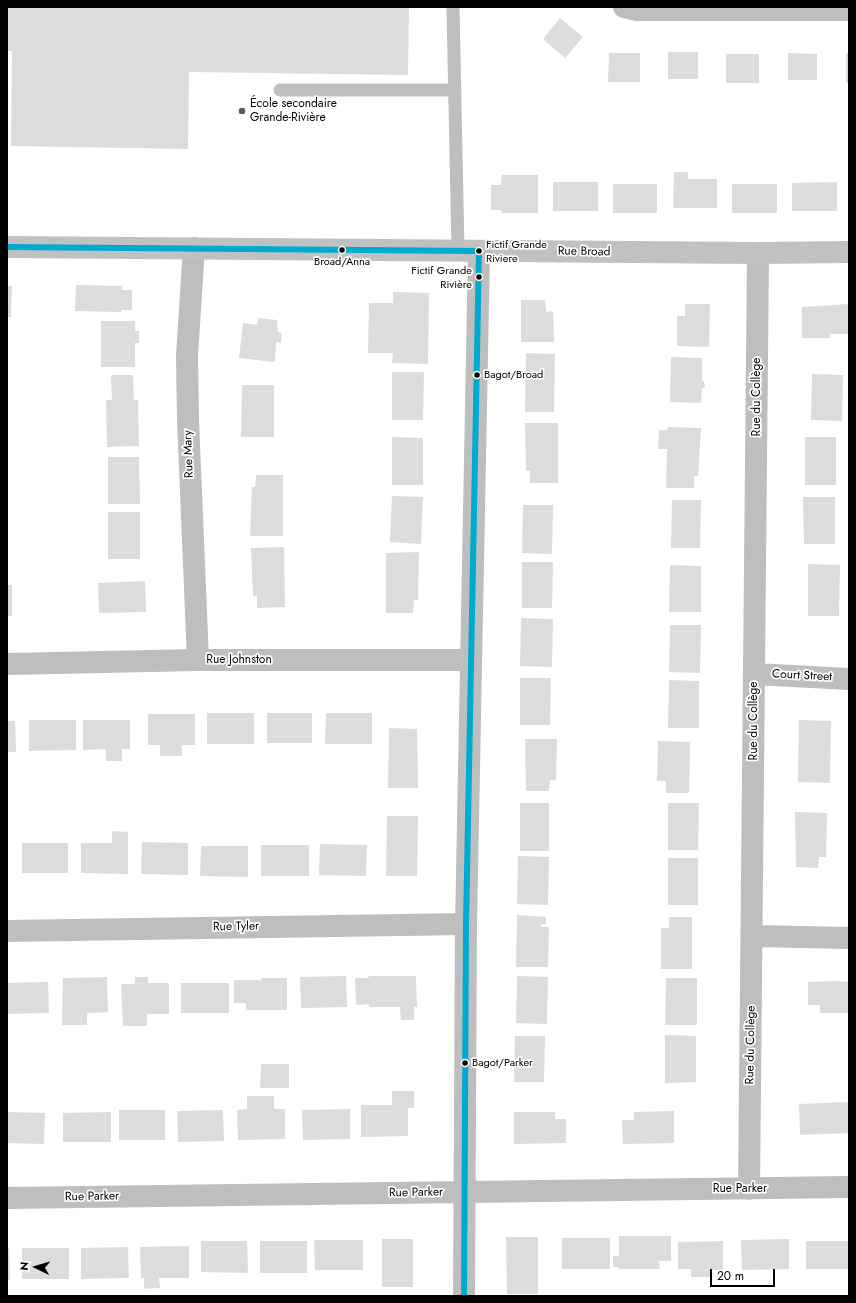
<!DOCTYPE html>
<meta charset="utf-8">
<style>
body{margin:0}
#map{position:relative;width:856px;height:1303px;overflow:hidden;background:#fff;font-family:Jost,sans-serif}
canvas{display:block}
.frame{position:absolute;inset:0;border:8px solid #000;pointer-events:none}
.north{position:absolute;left:16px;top:1247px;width:40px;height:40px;-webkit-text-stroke:3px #fff;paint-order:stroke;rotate:275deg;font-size:11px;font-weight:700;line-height:16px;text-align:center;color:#000}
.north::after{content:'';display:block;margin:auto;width:14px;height:18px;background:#000;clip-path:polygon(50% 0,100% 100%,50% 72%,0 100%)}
.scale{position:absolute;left:710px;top:1269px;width:65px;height:18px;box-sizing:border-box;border:2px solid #000;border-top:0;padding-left:5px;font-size:12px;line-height:14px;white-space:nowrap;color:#000;-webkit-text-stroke:3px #fff;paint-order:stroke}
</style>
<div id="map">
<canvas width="856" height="1303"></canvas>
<div class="frame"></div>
<div class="north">N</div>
<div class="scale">20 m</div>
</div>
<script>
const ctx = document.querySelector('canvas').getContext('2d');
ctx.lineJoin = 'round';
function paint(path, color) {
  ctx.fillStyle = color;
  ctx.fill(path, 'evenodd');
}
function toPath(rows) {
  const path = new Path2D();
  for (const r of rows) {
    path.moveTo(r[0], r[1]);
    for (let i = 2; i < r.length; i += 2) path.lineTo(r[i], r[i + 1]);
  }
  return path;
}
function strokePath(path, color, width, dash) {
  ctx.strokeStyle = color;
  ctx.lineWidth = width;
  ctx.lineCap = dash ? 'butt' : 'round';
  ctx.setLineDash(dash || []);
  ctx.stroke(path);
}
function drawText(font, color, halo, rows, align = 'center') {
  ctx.font = font + ' Jost,sans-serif';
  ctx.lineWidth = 3.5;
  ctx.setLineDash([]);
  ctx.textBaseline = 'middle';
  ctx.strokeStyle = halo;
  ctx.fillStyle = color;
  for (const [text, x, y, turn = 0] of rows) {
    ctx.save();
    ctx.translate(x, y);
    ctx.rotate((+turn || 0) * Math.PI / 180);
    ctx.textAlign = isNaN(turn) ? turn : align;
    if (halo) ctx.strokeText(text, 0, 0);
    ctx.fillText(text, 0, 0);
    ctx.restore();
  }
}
paint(toPath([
 [7,7,409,7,408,75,189,72,188,149,11,146,12,51,7,51],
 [560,18,583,37,565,58,543,39],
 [668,52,698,52,698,79,668,79],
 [609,53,640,53,640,82,608,82],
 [788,53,817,54,817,80,788,80],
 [846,53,849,53,849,83,846,83],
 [726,54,759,54,759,83,726,83],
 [674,172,688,172,688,179,717,179,717,208,673,208],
 [502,175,538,175,538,213,502,213,501,210,491,210,491,185,501,185],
 [553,182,598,182,598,211,553,211],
 [837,182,837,211,792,211,792,183],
 [613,184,657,184,657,213,613,213],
 [732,184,777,184,777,213,732,213],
 [76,285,122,286,122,290,132,290,132,310,121,310,121,312,75,311],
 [7,286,12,286,11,317,7,317],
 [393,292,429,293,428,364,392,363,393,353,368,353,369,303,393,303],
 [521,300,545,300,546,312,553,311,554,342,521,342],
 [685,304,710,304,709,347,677,346,677,316,685,316],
 [849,304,849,334,830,334,830,338,802,338,802,307],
 [258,318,277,320,278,332,282,333,281,343,276,342,275,362,239,358,243,323,257,325],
 [101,321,135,321,135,331,139,331,139,343,135,343,135,367,101,367],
 [526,353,555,354,554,412,525,412],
 [671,357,702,358,702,381,704,381,705,388,702,388,701,403,670,402],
 [392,372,424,372,423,420,392,420],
 [812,374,843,375,842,421,811,420],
 [111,375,133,375,134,400,138,400,139,446,107,447,106,400,112,400],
 [242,385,274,385,274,437,241,437],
 [525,423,558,423,558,483,530,483,530,471,526,471],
 [668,427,701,428,698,476,694,476,694,488,666,488,667,449,658,449,659,430,667,430],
 [392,437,423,438,423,485,392,485],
 [805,437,836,437,836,485,805,485],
 [108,457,139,457,140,504,108,504],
 [256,475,283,475,283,536,250,536,252,487,255,487],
 [392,496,423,497,421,544,390,542],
 [803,497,835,497,835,544,804,544],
 [672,500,701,500,700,548,671,548],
 [523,505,553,505,552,554,522,553],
 [108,512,140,512,140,559,108,559],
 [284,547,285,607,257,608,257,596,253,596,251,548],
 [419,552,418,600,414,600,413,613,386,613,386,553],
 [522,562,553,562,552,608,522,608],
 [808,564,840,565,839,616,808,616],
 [670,565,701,566,701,612,669,612],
 [145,581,146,612,99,613,98,583],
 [7,585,12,585,12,616,7,616],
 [521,618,553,619,552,667,520,666],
 [670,625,701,625,700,673,669,672],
 [520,678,551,678,550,725,520,725],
 [669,680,699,681,699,728,668,728],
 [207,713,254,713,254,744,207,744],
 [267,713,312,713,312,743,267,743],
 [326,713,372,713,372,744,325,744],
 [148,714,195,714,195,745,182,745,182,756,160,756,160,745,148,745],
 [29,720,76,720,76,750,29,751],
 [83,720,130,720,130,749,122,749,122,761,106,761,106,749,83,750],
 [799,720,831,721,830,783,798,782],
 [7,721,15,721,16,752,7,752],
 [389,728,417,729,418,788,388,788],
 [525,739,557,739,556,780,550,780,549,791,526,791],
 [658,741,690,742,689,793,666,793,666,781,657,781],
 [520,803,549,803,549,851,520,851],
 [668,803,699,803,698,850,668,850],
 [795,812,827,813,826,857,819,857,818,868,796,867],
 [387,816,418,816,417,876,386,876],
 [112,831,128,832,128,874,81,873,81,843,112,843],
 [142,842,188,843,188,875,141,874],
 [22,843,68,843,68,873,22,873],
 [320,844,367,845,366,876,319,875],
 [261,845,309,845,309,876,261,876],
 [201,846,248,846,248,877,200,876],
 [518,856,549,857,548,905,517,904],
 [668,858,698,858,698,905,668,905],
 [517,915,546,917,546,924,541,924,541,927,549,927,548,967,516,967],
 [669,917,692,917,692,969,661,969,661,928,669,928],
 [346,976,347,1007,301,1008,300,977],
 [369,976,416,976,417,1007,414,1007,414,1020,401,1020,400,1007,369,1007,369,1004,356,1005,355,978,368,978],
 [517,976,548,977,547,1024,516,1023],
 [107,977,108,1012,87,1013,87,1025,62,1025,63,978],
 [135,977,148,977,148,983,169,983,169,1014,147,1014,147,1026,123,1026,121,984,135,984],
 [261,978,287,978,287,1010,246,1010,246,1003,234,1003,234,980,261,980],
 [666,978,697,978,697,1025,665,1025],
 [835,981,849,982,849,1013,820,1013,820,1005,808,1005,808,982],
 [48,982,49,1013,7,1014,7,983],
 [181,983,229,983,229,1013,181,1013],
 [665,1035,696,1036,696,1082,665,1083],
 [515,1036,545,1036,544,1082,514,1082],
 [261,1064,289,1064,289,1088,260,1088],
 [392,1091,414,1091,414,1108,408,1108,408,1136,361,1137,361,1105,392,1105],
 [247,1096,274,1096,274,1109,285,1109,285,1139,238,1140,237,1110,247,1109],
 [849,1102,849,1133,800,1135,799,1104],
 [350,1109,350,1139,303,1140,302,1110],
 [119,1110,165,1110,165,1140,119,1140],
 [223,1110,224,1141,178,1142,177,1111],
 [674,1111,674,1143,623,1144,622,1120,634,1120,634,1112],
 [7,1112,45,1113,44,1144,7,1143],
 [111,1112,111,1142,63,1142,63,1113],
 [514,1112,555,1112,555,1119,566,1119,566,1143,514,1144],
 [619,1236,671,1236,671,1261,659,1261,660,1269,619,1269,619,1267,613,1267,613,1256,619,1256],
 [506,1237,538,1237,538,1294,507,1294],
 [562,1238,610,1238,610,1269,562,1269],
 [382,1239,413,1239,413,1287,382,1287],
 [789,1239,789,1269,742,1270,741,1240],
 [314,1240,363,1240,363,1270,315,1270],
 [201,1241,247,1241,248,1273,201,1272],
 [260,1241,307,1241,307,1273,260,1273],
 [723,1241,723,1270,712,1270,712,1277,691,1277,691,1269,678,1269,678,1242],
 [806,1241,848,1241,848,1269,806,1269],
 [189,1246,189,1278,159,1278,160,1288,144,1289,144,1278,141,1278,140,1247],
 [128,1247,129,1278,81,1279,81,1248],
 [7,1248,9,1248,10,1280,7,1280],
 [22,1248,69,1248,69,1279,22,1279]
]), '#dcdcdc');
strokePath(toPath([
 [453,7,458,251],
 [280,90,455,90]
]), '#bebebe', 13);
strokePath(toPath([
 [624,7,637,10,849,10],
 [194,248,187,356,188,420,198,660],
 [7,664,198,660,471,660],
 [755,674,849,679],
 [7,931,466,924],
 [753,936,849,938],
 [749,1189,758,253],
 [7,1198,849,1187],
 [464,1296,466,924,479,251]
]), '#bebebe', 22);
strokePath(toPath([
 [7,247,758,253,849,252]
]), '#c1c1c1', 22);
strokePath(toPath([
 [7,247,479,251,466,924,464,1296]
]), '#00a9ce', 6);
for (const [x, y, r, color] of [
 [242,111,4,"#595959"],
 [342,250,3.5,"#000"],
 [479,251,3.5,"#000"],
 [479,277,3.5,"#000"],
 [477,375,3.5,"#000"],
 [465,1063,3.5,"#000"]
]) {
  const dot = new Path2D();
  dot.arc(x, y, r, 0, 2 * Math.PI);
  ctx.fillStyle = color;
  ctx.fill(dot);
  strokePath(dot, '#fff', 1.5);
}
drawText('11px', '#000', '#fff', [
 ["Fictif Grande",486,245],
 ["Riviere",486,259],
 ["Broad/Anna",342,262,"center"],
 ["Fictif Grande",472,271,"right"],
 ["Rivière",472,285,"right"],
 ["Bagot/Broad",484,375],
 ["Bagot/Parker",472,1063]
], 'left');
drawText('12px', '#000', '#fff', [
 ["École secondaire",250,104],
 ["Grande-Rivière",250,118]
], 'left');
drawText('12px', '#000', '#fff', [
 ["Rue Broad",584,252,1],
 ["Rue du Collège",757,397,-90],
 ["Rue Mary",189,454,-92],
 ["Rue Johnston",239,660],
 ["Court Street",802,676,3],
 ["Rue du Collège",754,721,-90],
 ["Rue Tyler",236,927,-1],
 ["Rue du Collège",751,1045,-89],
 ["Rue Parker",740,1189],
 ["Rue Parker",416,1193,-1],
 ["Rue Parker",92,1197,-1]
]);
</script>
